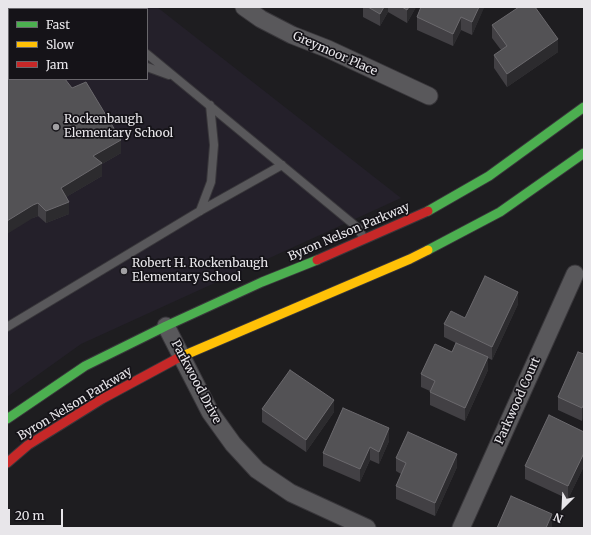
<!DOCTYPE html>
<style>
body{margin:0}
#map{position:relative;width:591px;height:535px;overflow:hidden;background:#1e1d20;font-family:Merriweather,serif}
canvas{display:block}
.frame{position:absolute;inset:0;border:8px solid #e8e6ea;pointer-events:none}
.legend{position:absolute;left:8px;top:8px;width:140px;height:72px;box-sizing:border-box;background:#151318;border:1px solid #69676c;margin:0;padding:5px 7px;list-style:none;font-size:12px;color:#e8e6ea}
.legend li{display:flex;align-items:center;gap:8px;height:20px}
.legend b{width:20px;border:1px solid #69676c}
.north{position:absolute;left:543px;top:487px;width:40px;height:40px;-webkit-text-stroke:3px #151318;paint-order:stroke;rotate:204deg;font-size:11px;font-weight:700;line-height:16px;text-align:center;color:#e8e6ea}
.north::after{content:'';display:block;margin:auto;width:14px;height:18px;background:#e8e6ea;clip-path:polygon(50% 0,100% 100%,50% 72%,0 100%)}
.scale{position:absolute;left:8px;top:509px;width:55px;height:18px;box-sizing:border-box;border:2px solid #e8e6ea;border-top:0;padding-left:5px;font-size:12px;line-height:14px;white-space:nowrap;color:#e8e6ea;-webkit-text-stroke:3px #151318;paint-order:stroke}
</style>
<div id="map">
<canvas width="591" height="535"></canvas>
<div class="frame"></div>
<ul class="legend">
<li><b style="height:5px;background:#4caf50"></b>Fast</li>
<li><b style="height:5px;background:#ffc107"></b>Slow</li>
<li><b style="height:5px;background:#c62828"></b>Jam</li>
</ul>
<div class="north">N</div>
<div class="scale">20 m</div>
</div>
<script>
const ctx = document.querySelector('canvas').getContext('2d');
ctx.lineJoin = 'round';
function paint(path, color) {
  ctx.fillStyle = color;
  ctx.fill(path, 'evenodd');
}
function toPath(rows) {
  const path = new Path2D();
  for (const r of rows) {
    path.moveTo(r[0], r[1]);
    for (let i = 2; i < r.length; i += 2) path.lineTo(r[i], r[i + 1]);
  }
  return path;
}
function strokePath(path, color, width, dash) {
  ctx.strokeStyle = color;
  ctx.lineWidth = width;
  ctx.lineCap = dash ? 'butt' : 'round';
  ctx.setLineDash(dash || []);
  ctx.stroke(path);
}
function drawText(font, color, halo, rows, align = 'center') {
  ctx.font = font + ' Merriweather,serif';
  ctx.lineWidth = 3.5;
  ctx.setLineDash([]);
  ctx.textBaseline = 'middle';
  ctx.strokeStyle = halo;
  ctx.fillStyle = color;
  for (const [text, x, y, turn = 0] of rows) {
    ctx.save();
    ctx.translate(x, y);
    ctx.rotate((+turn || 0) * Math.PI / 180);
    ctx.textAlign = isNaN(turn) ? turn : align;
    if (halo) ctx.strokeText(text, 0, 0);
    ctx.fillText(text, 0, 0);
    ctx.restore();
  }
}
paint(toPath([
 [7,7,157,7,401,198,81,344,7,397],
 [9,9,147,9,147,79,9,79]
]), '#24202a');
const lane = toPath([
 [32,7,35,9],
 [90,7,93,9],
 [147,54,358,228,364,239],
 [147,67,169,75],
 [200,211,211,182,214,145,210,105],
 [7,327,200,211,282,165]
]);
const street = toPath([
 [244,7,261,19,292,35,328,49,429,96],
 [166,326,210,412,233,444,257,470,291,493,367,528],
 [461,528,575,274]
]);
const fast = toPath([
 [428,211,489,176,584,107],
 [428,250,500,212,584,153],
 [7,419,85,366,166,326,262,282,317,260]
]);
const slow = toPath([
 [178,358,410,259,428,250]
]);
const jam = toPath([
 [317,260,428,211],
 [7,463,28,445,102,399,178,358]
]);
strokePath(lane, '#39373b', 10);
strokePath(street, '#39373b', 19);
strokePath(fast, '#39373b', 11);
strokePath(slow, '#39373b', 11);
strokePath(jam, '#39373b', 11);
strokePath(lane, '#59585b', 8);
strokePath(street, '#59585b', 17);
strokePath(fast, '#4caf50', 9);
strokePath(slow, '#ffc107', 9);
strokePath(jam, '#c62828', 9);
paint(toPath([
 [7,7,121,153,102,164,102,176,66,197,69,214,46,223,38,216,33,218],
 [363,7,416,7,407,23,388,12,380,26,363,17],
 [484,7,472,35,461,30,453,46,417,30,417,17],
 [492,25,558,52,507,87,494,68,494,55,501,50,492,38],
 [518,304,492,360,488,358,488,370,465,421,430,405,430,391,421,387,421,374,452,352,456,343,444,337,444,324,465,318],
 [584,334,584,349,583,349,583,336],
 [584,354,582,421,558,410,558,397],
 [262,409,334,412,306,452,262,422],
 [584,432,584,466,568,499,525,479,525,466],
 [389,441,379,464,370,460,360,482,323,466,323,453],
 [396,458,457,467,435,516,396,499,396,486,401,474,396,471]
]), '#424044');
paint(toPath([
 [384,7,388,7,388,12,380,26,380,14],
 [409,7,416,7,407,23,407,10],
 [479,7,484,7,484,8,472,35,472,22],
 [461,17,461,30,453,46,453,34],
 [558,39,558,52,507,87,507,74],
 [121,140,121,153,102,164,102,176,61,200,61,188,93,156],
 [69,202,69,214,46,223,46,211],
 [38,203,38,216,33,218,7,234,7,221,33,205],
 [518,292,518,304,492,360,492,347],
 [488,357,488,370,465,421,465,408],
 [334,400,334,412,306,452,306,440],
 [584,404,584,416,582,421,582,408],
 [389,428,389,441,379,464,379,452],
 [370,447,370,460,360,482,360,469],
 [584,453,584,466,568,499,568,486],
 [457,454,457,467,435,516,435,503],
 [552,514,552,528,546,528]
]), '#2c2b2e');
const building = toPath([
 [7,7,10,7,12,9,9,9,9,79,65,79,72,88,86,82,121,140,93,156,102,163,61,188,69,202,46,211,38,203,33,205,7,221,7,7],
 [368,7,384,7,380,14,368,7],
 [402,7,409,7,407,10,402,7],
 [421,7,479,7,472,22,461,17,453,34,417,17,421,7],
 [519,7,535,7,558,39,507,74,494,55,507,46,492,25,519,7],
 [485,276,518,292,492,347,444,324,451,311,465,318,485,276],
 [456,343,488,357,465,408,430,392,435,381,421,374,435,344,452,352,456,343],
 [578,352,584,354,584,404,582,408,558,397,578,352],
 [290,370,334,400,306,440,262,409,290,370],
 [343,408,389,428,379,452,370,447,360,469,323,453,343,408],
 [549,415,584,432,584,453,568,486,525,466,549,415],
 [408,432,457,454,435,503,396,486,406,463,396,458,408,432],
 [511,496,552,514,546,528,497,528,511,496]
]);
paint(building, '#535255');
strokePath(building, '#6b696d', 1);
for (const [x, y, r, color] of [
 [56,127,4,"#a1a0a3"],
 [124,271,4,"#a1a0a3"]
]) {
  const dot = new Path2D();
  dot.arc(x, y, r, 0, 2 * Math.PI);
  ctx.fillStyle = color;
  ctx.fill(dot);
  strokePath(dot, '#151318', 1.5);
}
drawText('12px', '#e8e6ea', '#151318', [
 ["Greymoor Place",335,54,24],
 ["Byron Nelson Parkway",349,232,-23],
 ["Parkwood Drive",196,382,62],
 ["Parkwood Court",518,401,-66],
 ["Byron Nelson Parkway",75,404,-31]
]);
drawText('12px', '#e8e6ea', '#151318', [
 ["Rockenbaugh",64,120],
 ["Elementary School",64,134],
 ["Robert H. Rockenbaugh",132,264],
 ["Elementary School",132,278]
], 'left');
</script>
